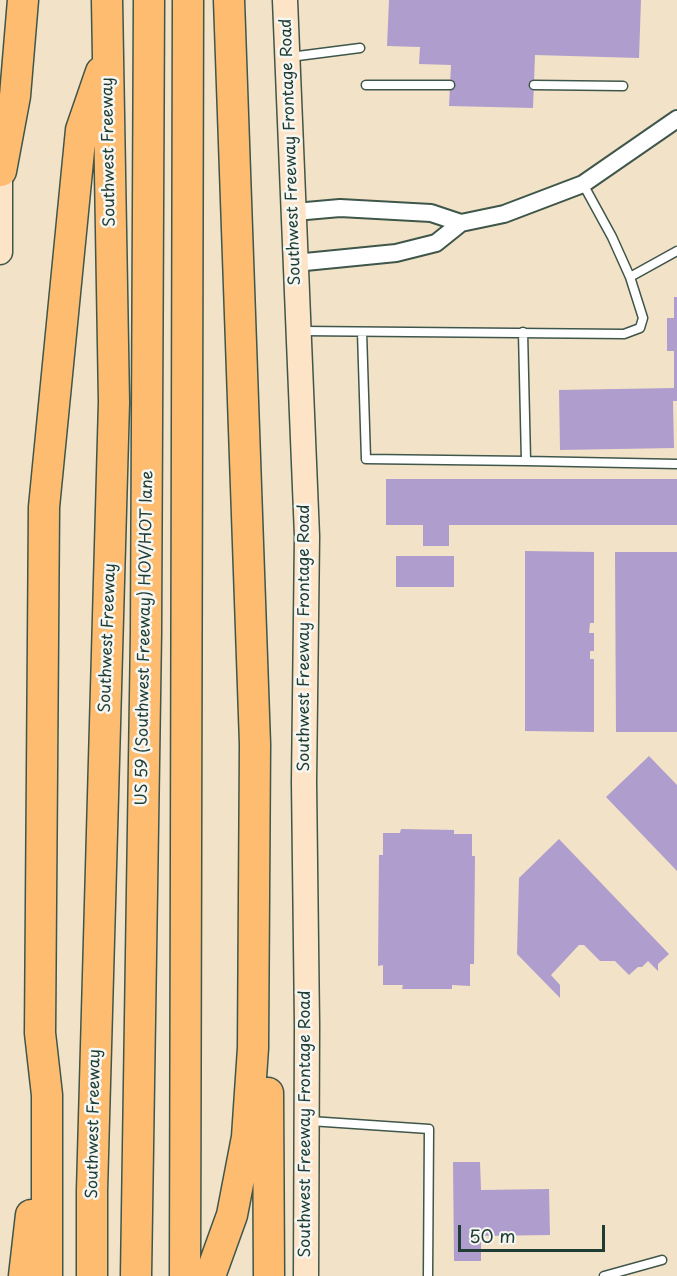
<!DOCTYPE html>
<style>
body{margin:0}
#map{position:relative;width:677px;height:1276px;overflow:hidden;background:#f2e2c8;font-family:"Playpen Sans",sans-serif}
canvas{display:block}
.scale{position:absolute;left:458px;top:1225px;width:147px;height:27px;box-sizing:border-box;border:3px solid #1f3d34;border-top:0;padding-left:8px;font-size:18px;line-height:21px;white-space:nowrap;color:#1f3d34;-webkit-text-stroke:4px #f6f6f2;paint-order:stroke}
</style>
<div id="map">
<canvas width="677" height="1276"></canvas>
<div class="scale">50 m</div>
</div>
<script>
const ctx = document.querySelector('canvas').getContext('2d');
ctx.lineJoin = 'round';
function paint(path, color) {
  ctx.fillStyle = color;
  ctx.fill(path, 'evenodd');
}
function toPath(rows) {
  const path = new Path2D();
  for (const r of rows) {
    path.moveTo(r[0], r[1]);
    for (let i = 2; i < r.length; i += 2) path.lineTo(r[i], r[i + 1]);
  }
  return path;
}
function strokePath(path, color, width, dash) {
  ctx.strokeStyle = color;
  ctx.lineWidth = width;
  ctx.lineCap = dash ? 'butt' : 'round';
  ctx.setLineDash(dash || []);
  ctx.stroke(path);
}
function drawText(font, color, halo, rows, align = 'center') {
  ctx.font = font + ' "Playpen Sans",sans-serif';
  ctx.lineWidth = 5;
  ctx.setLineDash([]);
  ctx.textBaseline = 'middle';
  ctx.strokeStyle = halo;
  ctx.fillStyle = color;
  for (const [text, x, y, turn = 0] of rows) {
    ctx.save();
    ctx.translate(x, y);
    ctx.rotate((+turn || 0) * Math.PI / 180);
    ctx.textAlign = isNaN(turn) ? turn : align;
    if (halo) ctx.strokeText(text, 0, 0);
    ctx.fillText(text, 0, 0);
    ctx.restore();
  }
}
paint(toPath([
 [389,0,641,0,639,58,535,55,533,108,449,106,451,65,419,64,420,47,387,46],
 [674,297,677,297,677,401,673,401,674,448,560,450,559,390,674,388,674,351,667,351,667,318,674,318],
 [386,479,677,479,677,525,449,525,449,546,423,546,423,525,386,525],
 [525,551,594,552,594,623,590,623,589,633,594,633,594,651,590,651,590,659,594,659,594,732,525,731],
 [615,552,677,552,677,732,616,732],
 [396,556,454,556,454,587,396,587],
 [649,756,677,785,677,871,606,797],
 [401,829,454,830,454,834,472,834,472,856,475,856,474,964,470,964,470,986,452,985,452,989,402,989,403,985,383,985,383,965,378,966,379,855,383,855,383,833,400,833],
 [559,839,669,954,658,964,658,971,648,961,642,967,638,967,629,975,615,961,600,961,584,945,579,945,551,975,560,985,560,998,517,954,519,878],
 [453,1162,480,1162,481,1190,549,1189,550,1235,481,1236,481,1261,454,1261]
]), '#af9dcd');
const lane = toPath([
 [290,57,360,48],
 [366,85,450,85],
 [534,85,623,86],
 [630,277,677,251],
 [302,331,624,334,640,328,643,318,630,277,612,237,583,184],
 [362,332,366,459,526,461,523,332],
 [526,461,677,464],
 [310,1121,429,1129,428,1276],
 [604,1276,662,1260]
]);
const street = toPath([
 [295,212,340,208,431,213,461,223],
 [295,263,396,253,436,243,461,223,504,214,583,184,677,119]
]);
const secondary = toPath([
 [285,0,307,536,304,782,307,1025,306,1276],
 [0,167,0,252]
]);
const highway = toPath([
 [1,171,15,96,23,0],
 [268,1093,269,1276],
 [24,1276,31,1215],
 [47,1276,47,1095,40,1033,44,507,81,130,101,72],
 [92,1276,92,1190,114,402,107,0],
 [136,1276,146,633,149,0],
 [185,1276,188,0],
 [210,1276,232,1215,247,1137,253,1048,255,744,229,0]
]);
strokePath(lane, '#3f564a', 11);
strokePath(street, '#3f564a', 20);
strokePath(secondary, '#3f564a', 27);
strokePath(highway, '#3f564a', 33);
strokePath(lane, '#fff', 8);
strokePath(street, '#fff', 16);
strokePath(secondary, '#fee4c6', 24);
strokePath(highway, '#fdbc70', 30);
drawText('16px', '#1f3d34', '#f6f6f2', [
 ["Southwest Freeway",109,152,-91],
 ["Southwest Freeway Frontage Road",291,152,-92],
 ["Southwest Freeway",108,638,-88],
 ["US 59 (Southwest Freeway) HOV/HOT lane",145,638,-89],
 ["Southwest Freeway Frontage Road",305,638,-90],
 ["Southwest Freeway",94,1124,-89],
 ["Southwest Freeway Frontage Road",306,1124,-90]
]);
</script>
